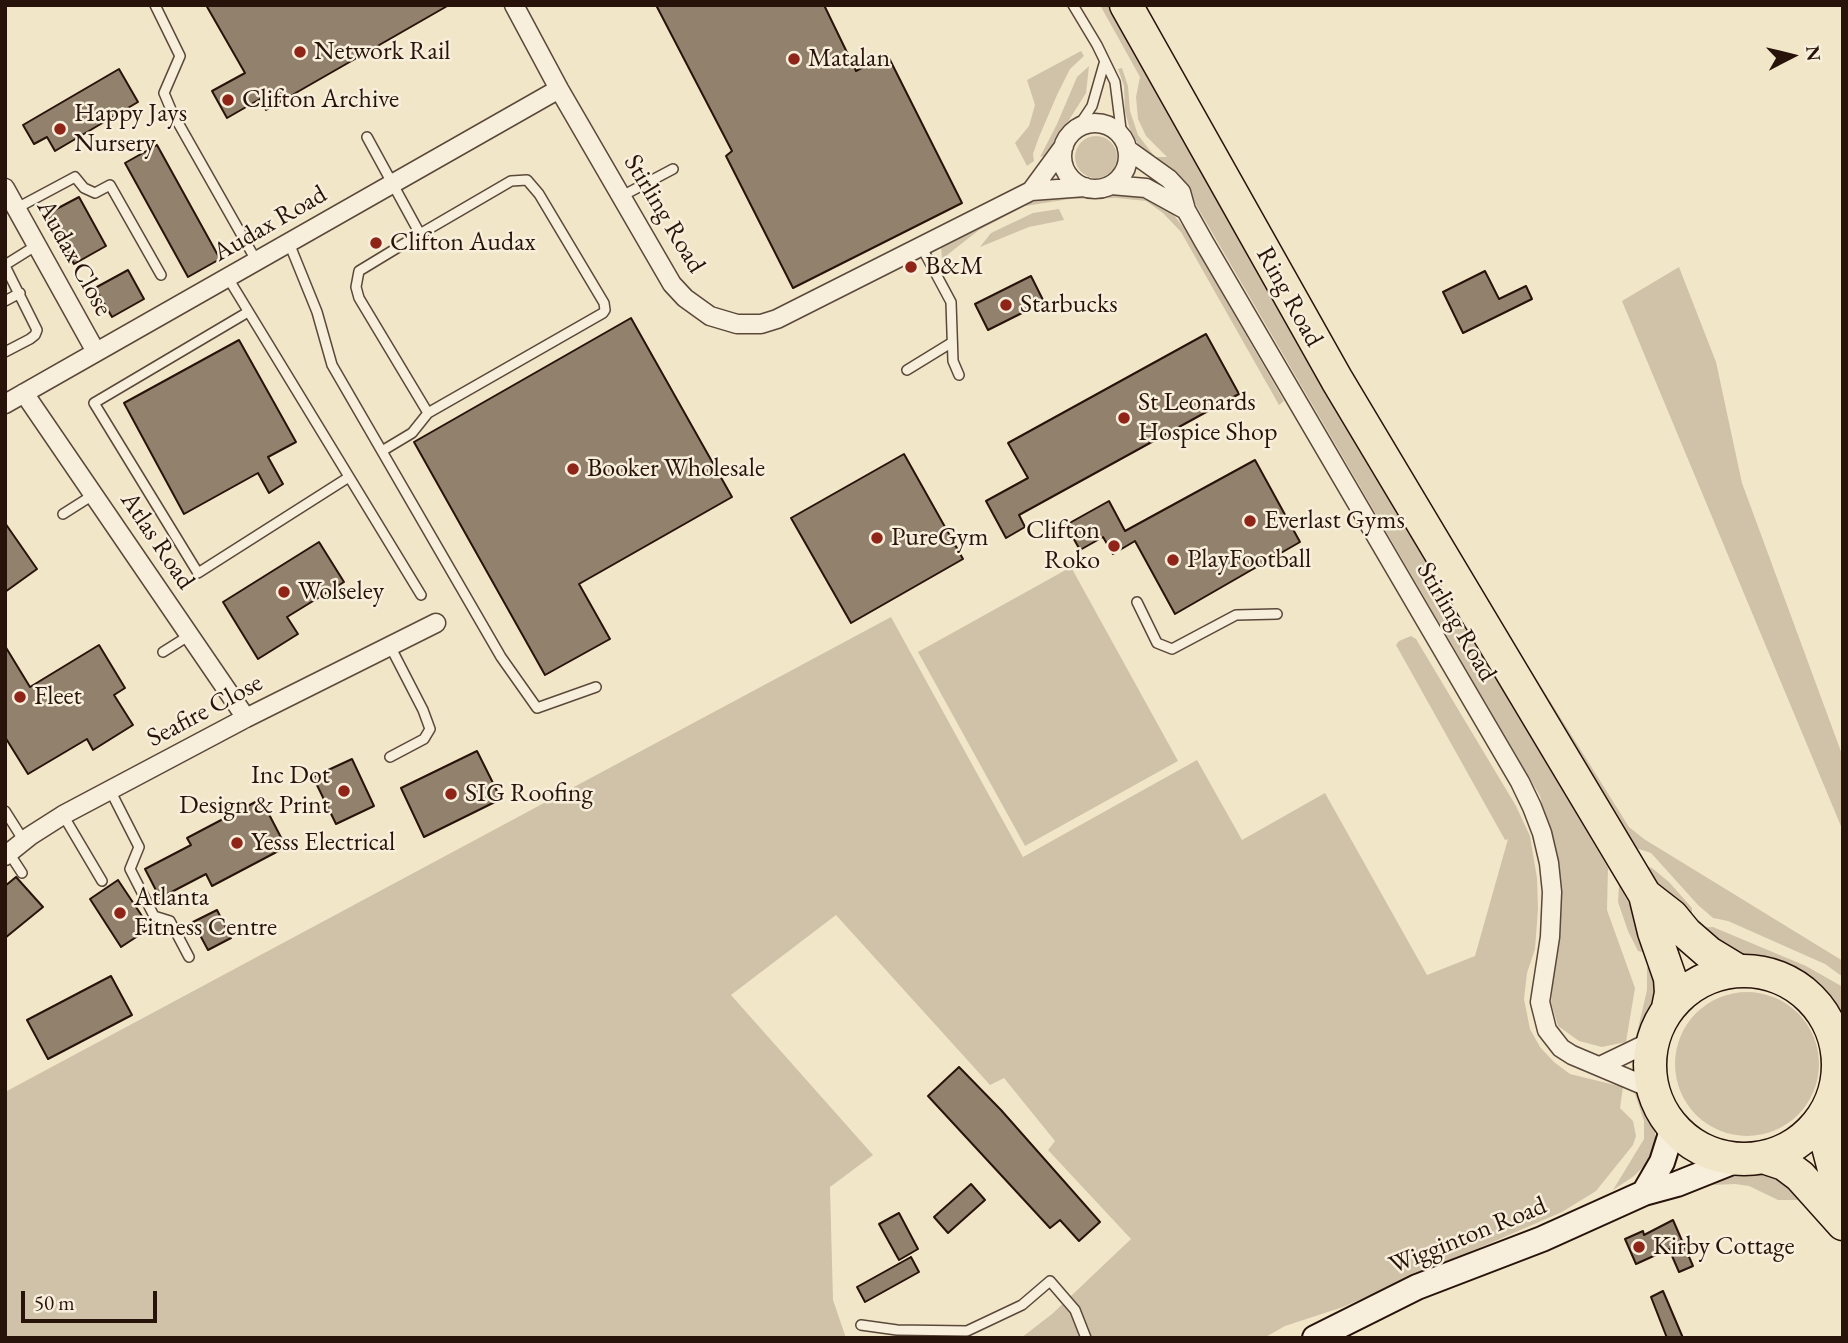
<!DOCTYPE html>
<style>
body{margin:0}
#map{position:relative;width:1848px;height:1343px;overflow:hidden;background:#f2e6c8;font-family:"EB Garamond",serif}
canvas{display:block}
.frame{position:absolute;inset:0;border:7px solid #28130a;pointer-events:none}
.north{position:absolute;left:1757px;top:21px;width:70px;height:70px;-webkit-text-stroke:5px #f7efdb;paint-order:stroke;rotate:83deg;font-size:19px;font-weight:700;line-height:28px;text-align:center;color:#28130a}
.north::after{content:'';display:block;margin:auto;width:24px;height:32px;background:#28130a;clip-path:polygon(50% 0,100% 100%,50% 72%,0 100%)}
.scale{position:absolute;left:21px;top:1291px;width:136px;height:32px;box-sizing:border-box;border:4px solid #28130a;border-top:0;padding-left:9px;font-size:21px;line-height:24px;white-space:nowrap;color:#28130a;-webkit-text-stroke:5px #f7efdb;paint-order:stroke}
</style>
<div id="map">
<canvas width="1848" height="1343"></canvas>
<div class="frame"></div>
<div class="north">N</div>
<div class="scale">50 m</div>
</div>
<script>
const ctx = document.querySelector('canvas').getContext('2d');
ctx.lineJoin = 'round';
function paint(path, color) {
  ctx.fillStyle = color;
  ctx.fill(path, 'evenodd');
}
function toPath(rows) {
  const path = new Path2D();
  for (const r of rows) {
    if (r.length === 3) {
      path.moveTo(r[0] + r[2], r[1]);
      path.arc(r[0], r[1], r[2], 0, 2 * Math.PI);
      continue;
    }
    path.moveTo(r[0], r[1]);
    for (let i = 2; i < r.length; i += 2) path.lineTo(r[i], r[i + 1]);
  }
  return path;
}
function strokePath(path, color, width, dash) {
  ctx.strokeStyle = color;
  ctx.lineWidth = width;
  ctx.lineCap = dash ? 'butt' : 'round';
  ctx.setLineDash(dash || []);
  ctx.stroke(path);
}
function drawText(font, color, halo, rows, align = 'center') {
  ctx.font = font + ' "EB Garamond",serif';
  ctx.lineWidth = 5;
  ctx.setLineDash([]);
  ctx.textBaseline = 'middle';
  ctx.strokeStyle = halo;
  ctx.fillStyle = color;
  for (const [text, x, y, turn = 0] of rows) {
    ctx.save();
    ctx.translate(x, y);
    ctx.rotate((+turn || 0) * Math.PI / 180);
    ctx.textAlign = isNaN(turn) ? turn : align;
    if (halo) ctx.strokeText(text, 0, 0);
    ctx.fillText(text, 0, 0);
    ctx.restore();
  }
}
paint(toPath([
 [1100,5,1113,5,1509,700,1608,868,1607,910,1635,988,1626,1042,1602,1047,1579,1041,1558,1026,1551,1003,1559,926,1554,852,1540,796,1185,186,1140,148,1130,130,1125,111,1124,86,1118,69,1122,68,1128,86,1130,111,1138,135,1155,157,1167,157,1146,136,1138,119,1136,97,1140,77],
 [1081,51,1084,56,1070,69,1057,95,1039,137,1033,154,1034,161,1027,166,1015,143,1029,126,1035,105,1027,80],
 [1089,66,1086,93,1047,155,1040,157,1057,124,1077,77],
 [1096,157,21],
 [1120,191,1149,196,1168,208,1185,229,1284,401,1279,405,1181,232,1163,213,1146,201,1117,198,1070,199,1025,206,979,230,942,259,941,247,949,240,1024,203,1072,194],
 [1059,209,1064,220,1029,227,980,247,991,233,1033,213],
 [1679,267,1716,362,1742,483,1843,757,1843,831,1622,301],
 [1071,567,1178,761,1025,846,918,652],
 [1473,578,1629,827,1644,839,1843,961,1843,977,1825,964,1728,921,1713,918,1698,905,1651,853,1627,845],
 [891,617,1023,857,1197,760,1242,840,1325,793,1427,975,1475,956,1508,839,1505,840,1396,645,1399,641,1411,636,1416,639,1516,806,1530,836,1537,878,1538,909,1535,949,1527,973,1524,999,1530,1029,1540,1047,1554,1062,1570,1074,1623,1087,1620,1108,1633,1121,1636,1136,1633,1145,1596,1191,1562,1212,1343,1307,1285,1326,1264,1338,1021,1338,1052,1314,1131,1239,1048,1150,1055,1141,1004,1078,990,1085,836,915,731,995,873,1155,830,1187,833,1300,846,1338,5,1338,5,1092],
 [1644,865,1652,868,1669,882,1692,908,1692,923,1656,884],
 [1619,885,1654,950,1646,953,1638,951,1628,931,1618,902],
 [1713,927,1806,966,1843,987,1843,1016,1811,984,1789,970,1746,960,1695,928],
 [1651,961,1661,1001,1655,1018,1636,1037,1647,990,1647,968],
 [1747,1064,72],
 [1634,1091,1651,1111,1655,1122,1655,1146,1646,1164,1634,1176,1613,1190,1644,1139,1644,1121],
 [1740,1169,1759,1170,1775,1174,1804,1194,1797,1200,1778,1200,1749,1186,1735,1184,1711,1185,1679,1192]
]), '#d0c2a8');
const building = toPath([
 [206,5,449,5,266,110,260,99,227,118,212,91,245,73,206,5],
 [656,5,824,5,856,71,887,54,962,203,793,288,726,156,732,151,656,5],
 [119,69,138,102,55,151,47,137,34,144,23,125,119,69],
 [157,145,220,259,188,277,125,163,157,145],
 [79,197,106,246,74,264,47,214,79,197],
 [128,270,144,299,112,317,95,288,128,270],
 [1485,271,1499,299,1526,286,1532,299,1463,333,1443,292,1485,271],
 [1031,276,1044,302,988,330,975,304,1031,276],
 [631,318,732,497,579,584,610,639,545,675,414,442,631,318],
 [1206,334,1239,394,1019,515,1025,527,1006,538,986,501,1028,478,1008,443,1206,334],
 [239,340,296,442,268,457,283,484,269,493,258,473,184,514,124,403,239,340],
 [904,454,963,559,851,623,791,518,904,454],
 [1255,460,1300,542,1175,614,1135,541,1113,554,1103,537,1080,550,1066,525,1109,501,1125,531,1255,460],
 [5,523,37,569,5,592,5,523],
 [319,542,344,582,287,617,298,634,258,659,223,602,319,542],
 [99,645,125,688,114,695,133,725,93,750,87,739,28,774,5,737,5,646,30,687,99,645],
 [477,751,501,799,424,837,401,788,477,751],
 [352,759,374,806,336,824,313,777,352,759],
 [261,799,286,847,212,886,206,874,160,898,145,869,191,845,187,838,261,799],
 [16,877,43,907,5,938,5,886,16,877],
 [118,880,150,928,121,947,90,899,118,880],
 [217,910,231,938,208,950,193,922,217,910],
 [111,976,132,1015,48,1059,27,1020,111,976],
 [959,1067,1001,1110,1100,1222,1079,1241,1060,1220,1050,1228,928,1096,959,1067],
 [971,1184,985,1200,948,1233,934,1217,971,1184],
 [899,1213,918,1249,899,1260,879,1224,899,1213],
 [1673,1220,1693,1266,1679,1272,1669,1249,1636,1264,1625,1239,1643,1231,1644,1235,1673,1220],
 [911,1257,919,1272,865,1302,857,1287,911,1257],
 [1663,1291,1683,1338,1667,1338,1651,1297,1663,1291]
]);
paint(building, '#91816d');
strokePath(building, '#28130a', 2);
const lane = toPath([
 [155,5,180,56,164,93,172,112,257,262],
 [1073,5,1097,45,1115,82,1122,137],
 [1076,130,1092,106,1104,64],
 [367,137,420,234,511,181,527,180,539,194,604,303,605,310,603,313,428,413,359,298,356,287,359,271,420,234],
 [622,196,673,169],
 [17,208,75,177,84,188,95,193,110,185,161,275],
 [289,243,317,312,332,365,501,657,537,708,596,687],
 [921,246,951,302,953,361,959,375],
 [5,265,37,245],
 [5,266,37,330,35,335,30,339,5,352],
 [228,278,421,595],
 [5,301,20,293],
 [248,312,94,403,198,573,349,477],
 [907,370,951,343],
 [382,451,412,433,428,413],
 [63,514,93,495],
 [1137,602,1157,643,1172,649,1236,615,1277,614],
 [390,646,423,710,430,729,424,739,390,757],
 [163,652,190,635],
 [110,790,139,847,130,869,154,916,170,921,189,957],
 [5,811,24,841],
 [63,815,102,881],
 [9,853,22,873],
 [861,1325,897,1330,967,1331,1022,1305,1050,1281,1075,1310,1086,1338]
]);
const street = toPath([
 [514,5,559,89,672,284,685,298,710,316,737,324,761,324,777,319,1031,191,1064,146],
 [1095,156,33],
 [1127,149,1169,179,1181,192,1186,210,1204,242,1520,782,1532,807,1542,833,1549,863,1552,892,1550,937,1540,1002,1547,1030,1561,1048,1572,1055,1643,1085,1653,1092],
 [1111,185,1146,188,1186,210],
 [5,188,96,352],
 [1031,191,1085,187],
 [24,393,246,718],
 [5,404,559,89],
 [5,856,30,836,63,815,246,718,436,623],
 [1600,1066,1652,1041]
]);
const secondary = toPath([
 [1827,1020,1843,1029],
 [1837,1086,1843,1084],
 [1644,1193,1662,1162,1673,1127],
 [1315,1338,1417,1287,1542,1239,1644,1193,1677,1184,1737,1160]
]);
const highway = toPath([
 [1126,5,1337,380,1645,895,1672,916,1686,933,1709,953,1737,970],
 [1645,895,1654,932,1670,978,1671,993,1668,1008],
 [1744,1065,94],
 [1825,1115,1825,1135,1843,1204],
 [1766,1158,1784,1164,1800,1176,1843,1224]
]);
strokePath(lane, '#5a483a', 12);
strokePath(street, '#5a483a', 21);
strokePath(secondary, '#28130a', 28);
strokePath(highway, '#28130a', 35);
strokePath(lane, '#f7efdb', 9);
strokePath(street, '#f7efdb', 18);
strokePath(secondary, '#f7efdb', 24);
strokePath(highway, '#f2e6c8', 32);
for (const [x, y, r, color] of [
 [300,52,7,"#8f2418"],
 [794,59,7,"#8f2418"],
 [228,100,7,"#8f2418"],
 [60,129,7,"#8f2418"],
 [376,243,7,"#8f2418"],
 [911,267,7,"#8f2418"],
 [1006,305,7,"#8f2418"],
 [1124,418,7,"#8f2418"],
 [573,469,7,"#8f2418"],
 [1250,521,7,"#8f2418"],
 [877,538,7,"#8f2418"],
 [1114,546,7,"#8f2418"],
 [1173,560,7,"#8f2418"],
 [284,592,7,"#8f2418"],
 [20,697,7,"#8f2418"],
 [344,791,7,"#8f2418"],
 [451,794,7,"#8f2418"],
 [237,843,7,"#8f2418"],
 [120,913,7,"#8f2418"],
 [1639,1247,7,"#8f2418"]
]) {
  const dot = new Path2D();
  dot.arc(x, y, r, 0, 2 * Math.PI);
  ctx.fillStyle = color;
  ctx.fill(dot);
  strokePath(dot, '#f7efdb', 2.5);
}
drawText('26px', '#28130a', '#f7efdb', [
 ["Network Rail",314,52],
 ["Matalan",808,59],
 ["Clifton Archive",242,100],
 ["Happy Jays",74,114],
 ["Nursery",74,144],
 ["Clifton Audax",390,243],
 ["B&M",925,267],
 ["Starbucks",1020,305],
 ["St Leonards",1138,403],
 ["Hospice Shop",1138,433],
 ["Booker Wholesale",587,469],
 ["Everlast Gyms",1264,521],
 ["Clifton",1100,531,"right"],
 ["Roko",1100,561,"right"],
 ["PureGym",891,538],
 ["PlayFootball",1187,560],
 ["Wolseley",298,592],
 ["Fleet",34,697],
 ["Inc Dot",330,776,"right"],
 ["Design & Print",330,806,"right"],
 ["SIG Roofing",465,794],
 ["Yesss Electrical",251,843],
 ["Atlanta",134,898],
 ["Fitness Centre",134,928],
 ["Kirby Cottage",1653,1247]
], 'left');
drawText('26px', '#28130a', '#f7efdb', [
 ["Stirling Road",664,214,59],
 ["Audax Road",270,224,-30],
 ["Audax Close",74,258,61],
 ["Ring Road",1289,297,61],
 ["Atlas Road",157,541,56],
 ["Stirling Road",1456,622,60],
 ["Seafire Close",205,711,-28],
 ["Wigginton Road",1468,1236,-22]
]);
</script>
